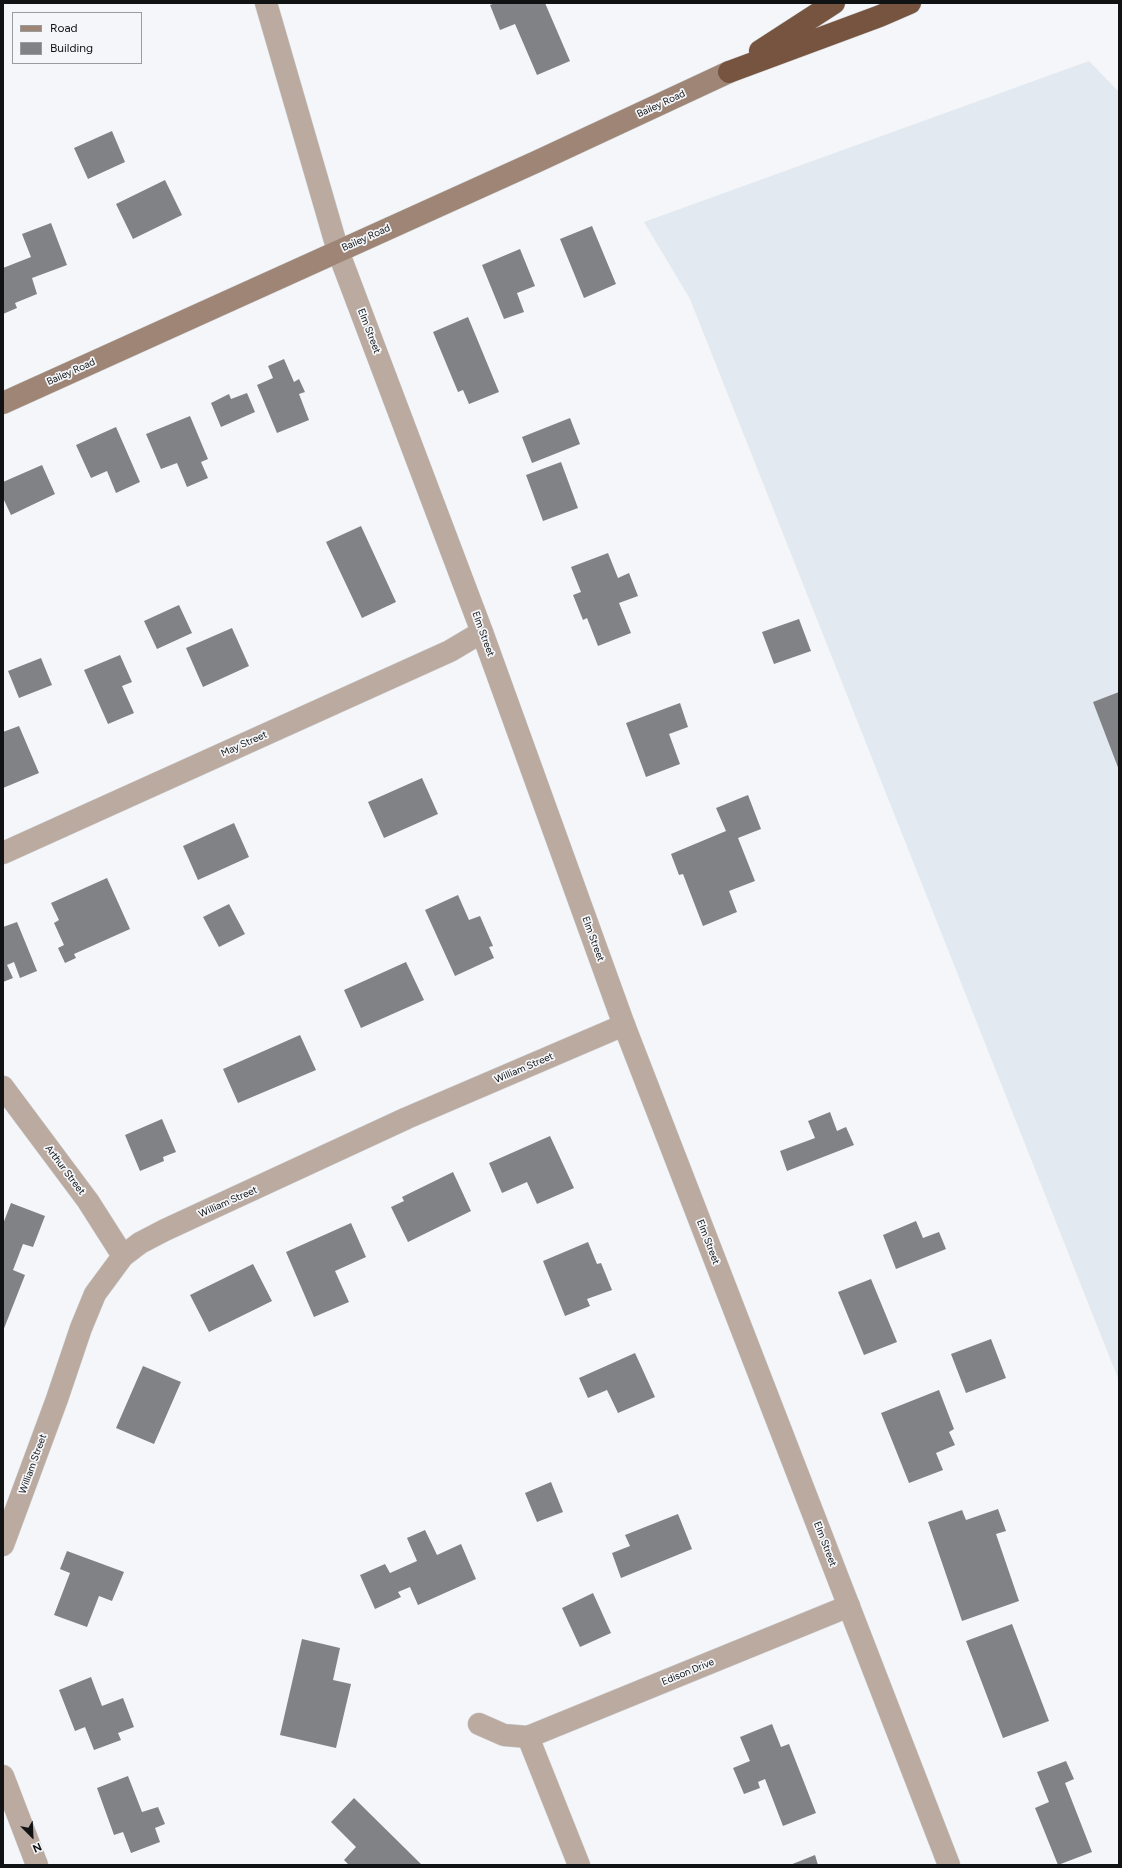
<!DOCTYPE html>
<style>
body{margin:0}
#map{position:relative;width:1122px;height:1868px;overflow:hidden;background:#f4f6f9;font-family:Figtree,sans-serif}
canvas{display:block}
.frame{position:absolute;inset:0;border:4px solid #111213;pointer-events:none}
.legend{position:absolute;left:12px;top:12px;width:130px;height:52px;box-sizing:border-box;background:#f4f6f9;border:1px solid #999b9d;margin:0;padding:5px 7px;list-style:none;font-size:12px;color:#111213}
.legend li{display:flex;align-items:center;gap:8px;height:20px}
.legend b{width:20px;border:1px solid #999b9d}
.north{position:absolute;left:12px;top:1816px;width:40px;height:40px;-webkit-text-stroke:3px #f4f6f9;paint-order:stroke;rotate:156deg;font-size:11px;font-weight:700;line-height:16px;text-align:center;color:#111213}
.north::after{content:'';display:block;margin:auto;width:14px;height:18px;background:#111213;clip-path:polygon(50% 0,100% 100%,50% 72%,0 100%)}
</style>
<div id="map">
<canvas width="1122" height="1868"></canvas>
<div class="frame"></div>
<ul class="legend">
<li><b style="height:5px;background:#9e8576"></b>Road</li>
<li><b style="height:11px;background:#808285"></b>Building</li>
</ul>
<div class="north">N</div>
</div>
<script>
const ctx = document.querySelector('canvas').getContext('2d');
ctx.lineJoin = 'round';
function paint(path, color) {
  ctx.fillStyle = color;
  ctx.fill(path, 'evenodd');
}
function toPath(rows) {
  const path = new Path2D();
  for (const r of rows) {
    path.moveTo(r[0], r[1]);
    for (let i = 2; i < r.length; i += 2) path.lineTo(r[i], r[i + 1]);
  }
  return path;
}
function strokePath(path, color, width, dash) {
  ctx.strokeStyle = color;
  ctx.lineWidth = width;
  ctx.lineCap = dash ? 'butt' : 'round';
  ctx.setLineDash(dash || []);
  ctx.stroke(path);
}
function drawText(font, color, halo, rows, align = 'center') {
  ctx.font = font + ' Figtree,sans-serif';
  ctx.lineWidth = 3.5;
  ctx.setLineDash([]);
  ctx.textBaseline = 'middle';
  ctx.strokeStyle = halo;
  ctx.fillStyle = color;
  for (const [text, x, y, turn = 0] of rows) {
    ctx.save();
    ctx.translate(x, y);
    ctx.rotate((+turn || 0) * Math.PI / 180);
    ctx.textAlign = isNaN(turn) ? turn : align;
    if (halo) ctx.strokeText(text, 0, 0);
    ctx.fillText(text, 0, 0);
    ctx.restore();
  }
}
paint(toPath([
 [1089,61,1119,92,1119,1381,690,299,644,222]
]), '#e2e9f1');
paint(toPath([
 [495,3,545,3,570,61,537,75,515,24,500,30,490,5],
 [112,131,125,162,88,179,74,148],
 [165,180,182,215,133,239,116,204],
 [51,223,67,265,32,278,37,294,15,303,17,308,3,314,3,268,31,257,22,234],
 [592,226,616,284,584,298,560,239],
 [520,249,535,286,517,293,524,312,504,319,482,265],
 [468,317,499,392,469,404,463,390,458,392,433,332],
 [284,359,294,382,299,379,305,392,299,394,309,420,277,433,257,385,273,378,268,366],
 [247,393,255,412,221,427,211,403,229,394,231,399],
 [190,416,208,459,201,462,208,478,187,487,177,463,161,469,146,434],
 [570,418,580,444,532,463,522,437],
 [116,427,140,482,116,493,107,471,91,478,76,445],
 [561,462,578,508,543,521,526,475],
 [42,465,55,494,11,515,3,498,3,482],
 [361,526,396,602,362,618,326,542],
 [608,553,618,578,629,573,638,596,619,603,631,633,598,646,587,618,583,620,573,595,581,592,571,567],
 [179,605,192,633,157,649,144,621],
 [799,619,811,651,774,664,762,632],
 [232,628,249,666,203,687,186,648],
 [120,655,132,682,122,686,134,713,108,724,84,670],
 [41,658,52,685,19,698,8,671],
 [1119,692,1119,770,1093,702],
 [680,703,688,727,669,734,680,764,646,777,626,723],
 [19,726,39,773,3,788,3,732],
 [422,778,438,814,384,838,368,802],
 [748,795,761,829,738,838,755,881,729,891,737,912,703,926,683,874,679,875,671,854,726,831,716,808],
 [234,823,249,857,198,880,183,846],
 [107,878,130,929,74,954,76,958,65,963,58,948,64,945,54,923,59,920,51,903],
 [458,895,469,920,480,916,493,946,489,947,494,958,455,976,425,910],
 [229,904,245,934,219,947,203,917],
 [17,922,37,971,20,978,14,962,7,965,13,978,3,982,3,927],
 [406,962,424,1000,361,1028,344,990],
 [300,1035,316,1070,238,1103,223,1069],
 [830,1112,837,1131,846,1127,854,1145,787,1171,780,1151,815,1138,808,1121],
 [162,1119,176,1152,163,1157,164,1161,140,1171,125,1135],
 [550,1136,574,1188,537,1204,527,1182,502,1193,489,1163],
 [453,1172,471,1211,408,1242,391,1207,404,1201,402,1197],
 [11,1203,45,1216,33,1247,23,1244,13,1270,25,1275,3,1331,3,1224],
 [916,1221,923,1238,939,1232,946,1249,896,1269,883,1235],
 [351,1223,366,1257,335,1271,349,1302,314,1317,286,1252],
 [588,1242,597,1264,601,1263,612,1290,587,1299,590,1306,565,1316,543,1261],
 [253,1264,272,1301,209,1332,190,1295],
 [871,1279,897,1342,864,1355,838,1292],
 [991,1339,1006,1378,966,1393,951,1354],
 [635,1353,655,1397,618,1413,607,1390,588,1398,579,1378],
 [143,1366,181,1382,154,1444,116,1428],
 [939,1390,954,1429,949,1432,955,1445,936,1453,943,1470,909,1483,881,1413],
 [551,1482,563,1512,537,1522,525,1493],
 [998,1509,1006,1531,996,1534,1019,1601,962,1621,928,1522,962,1510,966,1520],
 [678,1514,692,1549,621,1578,612,1553,630,1546,625,1535],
 [425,1530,437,1555,461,1544,476,1579,418,1605,410,1587,398,1592,401,1597,375,1609,360,1575,385,1564,390,1573,417,1561,407,1538],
 [67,1551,124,1572,112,1601,99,1596,87,1627,54,1615,70,1573,60,1569],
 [593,1593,611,1633,580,1647,562,1608],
 [1012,1624,1049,1721,1003,1738,966,1641],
 [302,1639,340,1648,333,1680,351,1684,336,1748,280,1735],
 [91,1677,102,1706,123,1698,134,1727,118,1733,121,1740,94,1750,85,1727,75,1731,59,1690],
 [772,1724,781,1747,789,1744,816,1813,783,1826,765,1779,758,1782,760,1788,744,1794,733,1768,750,1761,740,1737],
 [1066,1761,1074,1779,1065,1783,1092,1852,1058,1865,1035,1808,1049,1802,1037,1772],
 [128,1776,142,1812,158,1807,165,1824,155,1828,160,1842,131,1853,123,1832,114,1835,97,1788],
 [354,1798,422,1865,349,1865,344,1860,356,1847,331,1822],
 [815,1855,818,1865,790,1865]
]), '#808285');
const minor = toPath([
 [3,853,450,651,482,632],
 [3,1087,88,1201,123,1256],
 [3,1545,57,1399,81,1328,95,1294,123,1256,140,1243,165,1230,407,1118,624,1025],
 [479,1724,504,1735,528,1737,849,1606],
 [528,1737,579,1865],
 [3,1776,37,1865]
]);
const tertiary = toPath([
 [266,3,338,251,482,632,624,1025,949,1865]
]);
const secondary = toPath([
 [3,403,538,161,729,72]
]);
const motorway = toPath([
 [760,51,834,3],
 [729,72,880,16,910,3]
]);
strokePath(minor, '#d0d2d4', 23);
strokePath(tertiary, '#d0d2d4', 23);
strokePath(secondary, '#d0d2d4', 23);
strokePath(motorway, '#d0d2d4', 23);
strokePath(minor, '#bbaaa0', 22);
strokePath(tertiary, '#bbaaa0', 22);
strokePath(secondary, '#9e8576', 22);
strokePath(motorway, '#76543f', 22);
drawText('10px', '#111213', '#f4f6f9', [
 ["Bailey Road",661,104,-25],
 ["Bailey Road",366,238,-24],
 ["Elm Street",369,331,69],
 ["Bailey Road",71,372,-24],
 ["Elm Street",483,634,70],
 ["May Street",244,744,-24],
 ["Elm Street",593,939,70],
 ["William Street",524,1068,-23],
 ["Arthur Street",65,1170,53],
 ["William Street",228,1202,-24],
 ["Elm Street",708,1242,69],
 ["William Street",33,1464,-70],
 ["Elm Street",825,1544,69],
 ["Edison Drive",688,1672,-22]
]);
</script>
